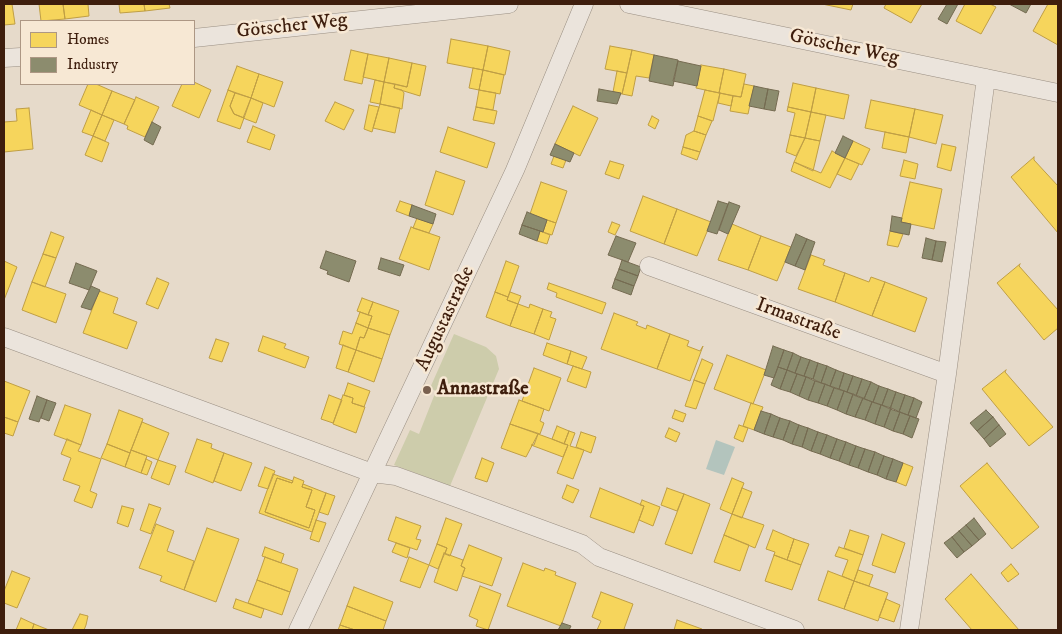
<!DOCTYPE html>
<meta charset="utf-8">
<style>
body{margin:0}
#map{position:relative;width:1062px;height:634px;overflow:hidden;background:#e6daca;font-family:"IM FELL DW Pica",serif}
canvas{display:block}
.frame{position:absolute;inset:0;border:5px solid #3e1e0d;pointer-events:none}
.legend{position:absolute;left:20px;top:20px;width:175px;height:65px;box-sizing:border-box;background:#f7e8d4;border:1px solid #ad9784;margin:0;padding:6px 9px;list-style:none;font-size:15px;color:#3e1e0d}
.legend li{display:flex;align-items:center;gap:10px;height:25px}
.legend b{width:25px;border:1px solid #ad9784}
</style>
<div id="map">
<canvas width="1062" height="634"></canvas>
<div class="frame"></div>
<ul class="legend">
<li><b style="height:14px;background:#f6d55c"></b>Homes</li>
<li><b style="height:14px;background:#8c8c6e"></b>Industry</li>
</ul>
</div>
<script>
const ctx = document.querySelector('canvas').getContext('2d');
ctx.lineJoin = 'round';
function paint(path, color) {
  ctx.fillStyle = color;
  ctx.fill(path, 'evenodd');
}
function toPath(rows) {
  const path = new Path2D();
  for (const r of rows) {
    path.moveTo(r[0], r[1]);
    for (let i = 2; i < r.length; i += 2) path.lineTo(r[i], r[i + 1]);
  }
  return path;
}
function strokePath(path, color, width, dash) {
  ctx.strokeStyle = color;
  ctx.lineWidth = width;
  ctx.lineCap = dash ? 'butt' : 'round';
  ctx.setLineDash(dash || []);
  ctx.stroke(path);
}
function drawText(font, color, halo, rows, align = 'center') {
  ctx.font = font + ' "IM FELL DW Pica",serif';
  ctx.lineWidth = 5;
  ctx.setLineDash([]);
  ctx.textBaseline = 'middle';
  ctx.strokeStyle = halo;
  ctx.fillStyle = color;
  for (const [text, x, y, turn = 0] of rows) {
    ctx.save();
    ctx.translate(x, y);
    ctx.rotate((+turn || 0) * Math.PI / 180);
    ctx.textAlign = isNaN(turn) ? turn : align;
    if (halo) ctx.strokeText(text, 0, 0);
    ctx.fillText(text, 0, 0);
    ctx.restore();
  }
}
paint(toPath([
 [454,334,486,347,496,356,499,369,450,486,394,465,410,430,419,434,436,391,430,388]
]), '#cdccab');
paint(toPath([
 [716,440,735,447,724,475,706,469]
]), '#b3c4bd');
const homes = toPath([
 [4,4,12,4,15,24,4,25,4,4],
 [39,4,63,4,65,19,41,21,39,4],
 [63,4,88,4,89,16,65,19,63,4],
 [119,4,144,4,145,11,120,13,119,4],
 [144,4,169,4,170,8,145,11,144,4],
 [822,4,853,4,851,10,822,4],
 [886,4,922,4,911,23,884,8,886,4],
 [965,4,990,4,996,7,981,34,956,21,965,4],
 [1048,4,1058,4,1058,45,1033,31,1048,4],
 [451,39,488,46,483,70,447,63,451,39],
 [488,46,510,51,505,75,483,70,488,46],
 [610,46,632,50,627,73,605,69,610,46],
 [351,50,368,54,362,84,344,80,351,50],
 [632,50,654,55,649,78,636,76,632,96,622,94,632,50],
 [368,54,389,58,384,82,363,77,368,54],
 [389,58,412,63,407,87,384,82,389,58],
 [412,63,426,66,420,96,394,88,395,84,407,87,412,63],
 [701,65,724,69,719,93,696,88,701,65],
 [237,66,259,74,251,98,228,90,237,66],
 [473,68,483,70,479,90,469,88,473,68],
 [724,69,746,74,741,97,719,93,724,69],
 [483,70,504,75,500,94,479,90,483,70],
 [617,71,627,73,622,94,613,92,617,71],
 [259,74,283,82,274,107,251,98,259,74],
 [375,80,384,82,380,104,370,102,375,80],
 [194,82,211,90,199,118,172,106,182,84,194,82],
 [384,82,395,84,394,88,402,90,404,93,402,109,380,104,384,82],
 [793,83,816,88,811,112,788,107,793,83],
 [88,84,96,84,112,91,102,115,79,105,88,84],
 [744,84,754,86,748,114,730,111,733,96,741,97,744,84],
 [816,88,849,95,844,119,811,112,816,88],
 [228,90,235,93,230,106,234,114,244,118,240,129,217,121,228,90],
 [479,90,496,93,493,110,476,107,479,90],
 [705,90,720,93,713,121,698,116,705,90],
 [112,91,135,100,124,124,102,115,112,91],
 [235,93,251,98,244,118,234,114,230,106,235,93],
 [720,93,733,96,731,106,718,103,720,93],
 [136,97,159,107,145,137,127,129,128,126,124,124,136,97],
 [251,98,263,103,256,123,243,118,251,98],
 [871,100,915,109,909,137,865,128,871,100],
 [335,102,354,110,344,130,325,121,335,102],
 [380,104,400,108,395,133,373,128,380,104],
 [369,105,379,107,372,132,364,129,369,105],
 [573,106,598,118,580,156,555,144,573,106],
 [476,107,497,111,494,124,473,120,476,107],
 [788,107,811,112,805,138,790,135,795,113,787,111,788,107],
 [29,108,33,149,4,152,4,122,17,121,16,109,29,108],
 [915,109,943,115,936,144,909,137,915,109],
 [91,110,102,115,93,136,82,132,91,110],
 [811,112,826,115,820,141,805,138,811,112],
 [102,115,114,120,105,141,93,136,102,115],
 [652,116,659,120,655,129,648,125,652,116],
 [698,116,712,121,706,135,694,131,698,116],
 [253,126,275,135,270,150,247,142,253,126],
 [448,127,495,143,487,168,440,152,448,127],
 [694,131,706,135,700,152,683,147,686,135,694,131],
 [885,132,909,137,906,153,882,148,885,132],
 [790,135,805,138,796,156,786,152,790,135],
 [93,136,109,143,102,162,85,155,93,136],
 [805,138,820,141,813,171,794,162,805,138],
 [853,141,870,149,862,165,845,158,853,141],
 [942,144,956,147,951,171,937,167,942,144],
 [683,147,700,152,697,160,681,154,683,147],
 [832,151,845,158,830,188,791,171,794,162,821,173,832,151],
 [554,156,566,160,563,168,551,164,554,156],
 [1034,157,1034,160,1058,186,1058,233,1011,177,1034,157],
 [845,158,859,164,851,180,837,174,845,158],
 [904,160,918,164,915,179,900,176,904,160],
 [610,161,624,165,619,179,605,174,610,161],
 [436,171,465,181,453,215,425,205,436,171],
 [541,182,567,191,556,223,530,214,541,182],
 [910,182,942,189,934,229,901,222,910,182],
 [643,196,677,209,664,244,630,231,643,196],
 [400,201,412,205,409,216,396,211,400,201],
 [677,209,711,222,697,256,664,244,677,209],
 [417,218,433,224,429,233,413,228,417,218],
 [547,220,556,223,552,235,543,232,547,220],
 [612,222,620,225,615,235,608,232,612,222],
 [732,224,761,236,748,270,718,260,732,224],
 [411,227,440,237,429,270,399,259,411,227],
 [540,231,550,235,547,244,537,241,540,231],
 [890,231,903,234,898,247,887,245,890,231],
 [51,232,64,237,56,258,43,254,51,232],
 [761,236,791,247,777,281,748,270,761,236],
 [43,254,56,258,45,287,32,282,43,254],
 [811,255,825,260,823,265,845,273,835,302,798,289,811,255],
 [4,261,17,267,4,300,4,261],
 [506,261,519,266,508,297,495,292,506,261],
 [1020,264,1019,266,1058,310,1058,328,1044,340,997,283,1020,264],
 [845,273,869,282,871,277,885,282,872,316,835,302,845,273],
 [157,278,169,283,158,309,146,304,157,278],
 [32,282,66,294,56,323,22,310,32,282],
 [885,282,927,298,915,332,872,316,885,282],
 [549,283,606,303,602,314,556,297,557,293,547,289,549,283],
 [99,291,118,298,113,313,137,322,127,349,83,333,99,291],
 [495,292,508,297,507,300,518,304,510,326,486,317,495,292],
 [510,292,521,296,518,304,507,300,510,292],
 [362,298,373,302,368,315,357,311,362,298],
 [373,302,399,311,390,335,368,328,372,316,368,315,373,302],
 [518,304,529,308,530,304,543,309,534,334,510,326,518,304],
 [543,309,552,312,550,317,556,319,549,340,534,334,543,309],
 [360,312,372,316,368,328,356,323,360,312],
 [614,313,638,322,636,325,646,329,647,325,670,334,657,369,601,349,614,313],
 [356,323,368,328,364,338,360,337,356,350,339,344,343,331,352,334,356,323],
 [368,328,390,335,382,359,356,350,360,337,364,338,368,328],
 [670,334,689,341,687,346,700,351,703,346,690,381,657,369,670,334],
 [263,336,286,344,284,348,309,357,305,368,258,351,263,336],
 [216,339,229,343,222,362,209,358,216,339],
 [547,343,571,351,567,364,543,355,547,343],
 [343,345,356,350,348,372,336,368,343,345],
 [356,350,382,359,374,382,348,372,356,350],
 [571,351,587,357,582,369,567,364,571,351],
 [727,355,766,370,753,404,714,389,727,355],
 [702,359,713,364,705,384,694,380,702,359],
 [573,366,591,372,586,388,567,381,573,366],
 [534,368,561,378,549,411,522,401,534,368],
 [1006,370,1005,372,1053,427,1029,446,982,389,1006,370],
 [694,380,705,384,696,409,685,406,694,380],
 [4,381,30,391,18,422,4,417,4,381],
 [348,383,370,391,364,407,352,403,353,398,344,395,348,383],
 [329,395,342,400,333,423,321,419,329,395],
 [343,395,353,398,352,403,365,407,356,433,333,424,343,395],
 [519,400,544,409,540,421,544,423,540,434,510,424,519,400],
 [751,403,763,407,754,430,743,426,751,403],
 [65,405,91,414,81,445,54,435,65,405],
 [119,410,143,419,130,453,107,444,119,410],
 [675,410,686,414,683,422,672,418,675,410],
 [4,417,18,422,13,436,4,433,4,417],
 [142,422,169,433,158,460,131,450,142,422],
 [510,424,538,434,526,457,501,448,510,424],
 [739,425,748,428,743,442,734,438,739,425],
 [557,426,569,431,564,444,552,439,557,426],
 [669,428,680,433,676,442,665,437,669,428],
 [569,431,575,433,570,446,584,450,573,479,557,473,568,445,564,444,569,431],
 [581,432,596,437,591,453,576,447,581,432],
 [538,434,568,445,563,457,531,445,534,445,538,434],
 [67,439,81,445,78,451,101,459,90,491,97,494,92,508,74,501,80,486,63,480,71,458,61,454,67,439],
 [197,439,212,444,211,448,224,453,213,483,185,472,197,439],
 [107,444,130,453,125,467,101,458,107,444],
 [131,450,147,456,141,473,125,467,131,450],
 [224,453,252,463,241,491,214,481,224,453],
 [482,458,494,463,487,482,475,478,482,458],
 [146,459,152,462,147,475,141,473,146,459],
 [158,460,176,466,169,485,151,478,158,460],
 [903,463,913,467,906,486,896,482,903,463],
 [987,463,1039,527,1012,549,960,486,987,463],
 [265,467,275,471,268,489,258,486,265,467],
 [273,474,293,481,292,483,277,478,265,512,309,528,315,510,306,507,312,490,302,487,303,484,326,493,312,532,259,513,273,474],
 [294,477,304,481,302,487,312,490,306,507,315,510,309,528,265,512,277,478,292,483,294,477],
 [732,478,744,483,732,514,720,509,732,478],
 [567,485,579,490,573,503,562,498,567,485],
 [600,488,644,506,634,533,590,517,600,488],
 [667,488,684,494,677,511,661,505,667,488],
 [742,488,752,492,742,518,732,514,742,488],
 [326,493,335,496,328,515,319,512,326,493],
 [684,494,710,504,692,554,665,544,684,494],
 [642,500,660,507,653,526,639,520,644,506,640,505,642,500],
 [149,504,161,508,151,534,140,530,149,504],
 [122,506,134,509,128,527,117,523,122,506],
 [732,514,764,525,755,548,724,535,732,514],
 [396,517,421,526,416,539,421,540,417,550,388,540,396,517],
 [446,518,462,524,450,556,445,554,447,548,437,544,446,518],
 [316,520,326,523,319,542,310,539,316,520],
 [156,524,174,531,167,551,194,561,184,590,160,581,162,576,139,568,156,524],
 [207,528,239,539,216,602,184,590,207,528],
 [773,530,794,539,787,560,774,555,775,552,766,549,773,530],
 [850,530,869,536,863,555,844,548,850,530],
 [882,534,905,543,895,573,872,565,882,534],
 [724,535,749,545,740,571,714,562,724,535],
 [794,539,809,544,801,565,787,560,794,539],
 [396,543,410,548,407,558,392,552,396,543],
 [437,544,447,548,438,569,429,565,437,544],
 [469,545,502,558,492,586,462,576,465,568,461,566,469,545],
 [265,547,284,554,281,563,262,556,265,547],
 [839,547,863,555,854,581,842,576,848,560,835,556,839,547],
 [444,553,463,560,461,566,465,568,457,591,434,582,444,553],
 [774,555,801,565,792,590,765,581,774,555],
 [265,557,298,569,290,592,257,580,265,557],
 [409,557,429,565,420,588,400,581,409,557],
 [523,563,544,571,545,568,556,572,555,575,576,583,561,626,507,606,523,563],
 [1011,564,1019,574,1008,582,1001,573,1011,564],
 [858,570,873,575,869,586,854,581,858,570],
 [12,571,30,578,17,608,4,603,4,591,12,571],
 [828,571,854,581,844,609,818,600,828,571],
 [971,574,1019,630,972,630,945,599,971,574],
 [257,580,290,592,282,615,248,603,257,580],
 [854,581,888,593,878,621,844,609,854,581],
 [480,586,501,594,488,630,476,626,478,620,469,616,480,586],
 [354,587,393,602,386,621,347,606,354,587],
 [601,592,633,604,624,629,628,630,597,630,601,621,592,617,601,592],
 [236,599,264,609,261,618,233,608,236,599],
 [886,599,900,605,894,622,879,617,886,599],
 [347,606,386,621,383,630,355,630,340,625,347,606],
 [80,614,88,616,86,625,84,630,72,630,80,614],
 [21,618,34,624,32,630,16,630,21,618],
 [677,620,702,629,701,630,674,630,677,620],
 [34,624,49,630,32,630,34,624],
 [340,625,355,630,338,630,340,625]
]);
paint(homes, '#f6d55c');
strokePath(homes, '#bf9e44', 1);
const industry = toPath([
 [947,4,958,4,947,24,938,19,947,4],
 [1009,4,1031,4,1026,13,1009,4],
 [654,55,678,60,673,86,649,81,654,55],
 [678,61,701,66,697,86,673,81,678,61],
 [754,86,768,89,764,109,749,106,754,86],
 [599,89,621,93,617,104,597,101,599,89],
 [768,89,779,91,775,111,764,109,768,89],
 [152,122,161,127,153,145,144,140,152,122],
 [843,136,853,141,845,158,835,153,843,136],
 [555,144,574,153,570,162,550,155,555,144],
 [718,201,728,204,717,234,707,231,718,201],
 [729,202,740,206,728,234,719,230,729,202],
 [412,205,436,214,433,224,409,216,412,205],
 [527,212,547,220,543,232,522,225,527,212],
 [892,216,902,218,901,222,911,224,909,235,890,231,892,216],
 [522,225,540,231,537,241,519,234,522,225],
 [796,234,807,239,795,266,785,262,796,234],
 [616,236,636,243,628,262,608,255,616,236],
 [926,238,936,241,932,260,922,258,926,238],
 [807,239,815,242,805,270,795,266,807,239],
 [936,241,946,242,942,262,932,260,936,241],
 [326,251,356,261,349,282,327,274,328,271,320,268,326,251],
 [381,258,404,265,400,276,378,269,381,258],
 [622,260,641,267,638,276,619,269,622,260],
 [76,263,97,271,89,290,69,283,76,263],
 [619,269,638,276,634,286,615,279,619,269],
 [615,279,634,286,631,295,612,288,615,279],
 [91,286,100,290,91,310,81,307,91,286],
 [773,346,784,350,774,378,764,375,773,346],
 [784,350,793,353,787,370,778,367,784,350],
 [793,353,801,357,795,373,787,370,793,353],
 [801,357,810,360,804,376,795,373,801,357],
 [810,360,818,363,813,379,804,376,810,360],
 [818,363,827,366,821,383,813,379,818,363],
 [827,366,836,370,830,386,821,383,827,366],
 [778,367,787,370,780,389,771,385,778,367],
 [787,370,797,374,790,392,780,389,787,370],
 [836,370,844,373,839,389,830,386,836,370],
 [844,373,853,376,847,392,839,389,844,373],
 [797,374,806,377,799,396,790,392,797,374],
 [853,376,862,379,856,396,847,392,853,376],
 [806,377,815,381,808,400,799,396,806,377],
 [862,379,871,382,864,399,856,396,862,379],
 [815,381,825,384,818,403,808,400,815,381],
 [871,382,879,386,873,402,864,399,871,382],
 [825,384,834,388,827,406,818,403,825,384],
 [879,386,888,389,882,405,873,402,879,386],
 [834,388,844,391,837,410,827,406,834,388],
 [888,389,896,392,890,409,882,405,888,389],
 [844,391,853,394,846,414,837,410,844,391],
 [896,392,905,395,899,412,890,409,896,392],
 [853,394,863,398,855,417,846,414,853,394],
 [905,395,914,398,908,415,899,412,905,395],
 [37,396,47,400,39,422,29,419,37,396],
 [863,398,872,402,865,420,855,417,863,398],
 [914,398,922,402,916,418,908,415,914,398],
 [47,400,56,403,49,421,41,418,47,400],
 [872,402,881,405,875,424,865,420,872,402],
 [881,405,891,408,884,427,875,424,881,405],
 [891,408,900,412,893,431,884,427,891,408],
 [986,410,993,417,977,431,970,423,986,410],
 [761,411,771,414,764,434,754,430,761,411],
 [900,412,910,416,903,434,893,431,900,412],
 [771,414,780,418,773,437,764,434,771,414],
 [910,416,919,419,912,438,903,434,910,416],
 [993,417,999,425,984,439,977,431,993,417],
 [780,418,790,421,783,440,773,437,780,418],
 [790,421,799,425,792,444,783,440,790,421],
 [799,425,808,428,802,447,792,444,799,425],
 [999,425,1006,434,990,447,984,439,999,425],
 [808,428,818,432,811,451,802,447,808,428],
 [818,432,827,435,820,454,811,451,818,432],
 [827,435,837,439,830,458,820,454,827,435],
 [837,439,846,442,839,461,830,458,837,439],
 [846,442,856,446,849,465,839,461,846,442],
 [856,446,865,449,858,468,849,465,856,446],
 [865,449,875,452,868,472,858,468,865,449],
 [875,452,884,456,877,475,868,472,875,452],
 [884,456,893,459,886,479,877,475,884,456],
 [893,459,903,463,896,482,886,479,893,459],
 [974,518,986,534,979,540,966,525,974,518],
 [966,525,979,540,972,546,959,531,966,525],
 [959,531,972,546,964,552,952,537,959,531],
 [952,537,964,552,957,558,944,543,952,537],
 [562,623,571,626,569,630,558,630,562,623]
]);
paint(industry, '#8c8c6e');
strokePath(industry, '#756b51', 1);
const minor = toPath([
 [629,4,1058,93],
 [194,38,509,4],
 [4,58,21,57],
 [649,266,947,374],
 [4,337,372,473,396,476,457,498,582,544,599,557,795,630],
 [298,630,515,170,584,4],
 [909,630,947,374,986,78]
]);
strokePath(minor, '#9a8f83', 19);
strokePath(minor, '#ebe4dc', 18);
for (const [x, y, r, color] of [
 [427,390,5,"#79604f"]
]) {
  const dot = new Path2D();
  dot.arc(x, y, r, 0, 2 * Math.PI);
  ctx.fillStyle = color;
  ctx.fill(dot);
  strokePath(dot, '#f7e8d4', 2);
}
drawText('20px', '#3e1e0d', '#f7e8d4', [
 ["Götscher Weg",292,27,-6],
 ["Götscher Weg",844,48,12],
 ["Augustastraße",446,319,-65],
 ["Irmastraße",798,320,20]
]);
drawText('bold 20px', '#3e1e0d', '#f7e8d4', [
 ["Annastraße",437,390]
], 'left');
</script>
